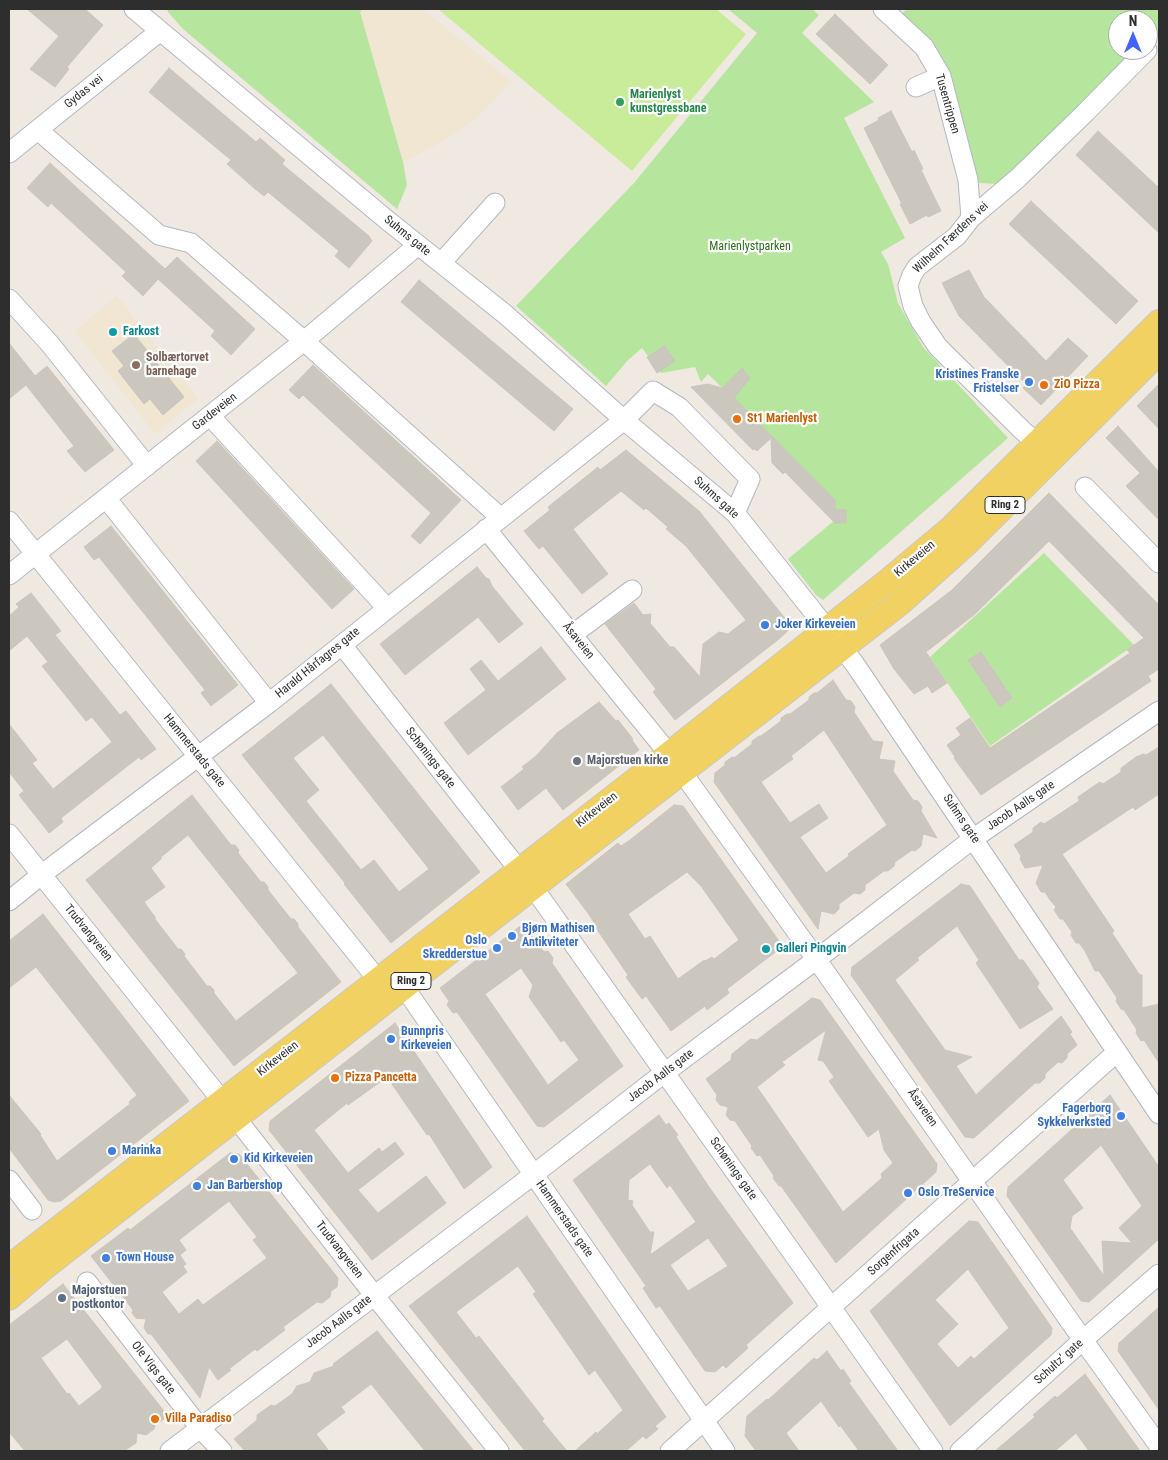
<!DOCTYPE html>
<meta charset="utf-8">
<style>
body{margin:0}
#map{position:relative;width:1168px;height:1460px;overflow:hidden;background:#efe9e1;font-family:"Roboto Condensed",sans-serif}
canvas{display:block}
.frame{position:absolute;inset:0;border:10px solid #2e2e2e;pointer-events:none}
.north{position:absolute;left:1108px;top:10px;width:50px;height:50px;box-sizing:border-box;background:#fff;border:1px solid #ababab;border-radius:50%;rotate:0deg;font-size:14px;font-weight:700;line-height:20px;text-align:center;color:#2e2e2e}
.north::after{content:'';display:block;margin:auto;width:18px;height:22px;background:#4264fb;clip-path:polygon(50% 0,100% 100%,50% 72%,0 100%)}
</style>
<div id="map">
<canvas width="1168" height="1460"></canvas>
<div class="frame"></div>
<div class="north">N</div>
</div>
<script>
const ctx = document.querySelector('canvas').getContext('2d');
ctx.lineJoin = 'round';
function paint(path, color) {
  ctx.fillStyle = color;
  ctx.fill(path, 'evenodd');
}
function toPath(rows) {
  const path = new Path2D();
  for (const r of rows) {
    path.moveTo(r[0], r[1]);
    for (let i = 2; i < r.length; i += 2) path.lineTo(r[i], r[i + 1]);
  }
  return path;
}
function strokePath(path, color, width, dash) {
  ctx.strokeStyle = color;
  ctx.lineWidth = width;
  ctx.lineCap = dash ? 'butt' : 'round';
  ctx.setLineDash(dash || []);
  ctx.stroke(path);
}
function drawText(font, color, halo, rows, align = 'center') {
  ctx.font = font + ' "Roboto Condensed",sans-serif';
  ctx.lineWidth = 4.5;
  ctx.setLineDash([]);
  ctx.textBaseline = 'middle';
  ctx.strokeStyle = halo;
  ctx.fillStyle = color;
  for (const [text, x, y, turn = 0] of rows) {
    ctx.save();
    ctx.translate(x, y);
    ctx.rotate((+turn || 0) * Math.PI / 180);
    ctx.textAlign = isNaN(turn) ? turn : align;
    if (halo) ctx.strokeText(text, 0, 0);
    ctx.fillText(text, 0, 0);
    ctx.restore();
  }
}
paint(toPath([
 [363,9,423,9,512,82,476,119,443,141,403,162,360,12],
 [117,296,198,399,155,434,75,331]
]), '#f0e6d1');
paint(toPath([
 [167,9,363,9,360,12,403,162,407,185,397,209,183,29,168,12],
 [728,9,812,9,819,15,802,33,874,102,844,118,905,238,881,252,888,264,898,303,923,347,1008,438,823,600,816,595,788,559,835,520,835,500,708,374,701,382,695,367,661,373,642,348,628,360,606,386,516,306,634,183,757,33],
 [907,9,1159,9,1159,35,1148,47,1148,20,1118,20,1118,50,1145,50,1018,178,997,184,981,183,968,180,941,76,895,20],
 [1044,553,1134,645,990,746,930,657]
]), '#b6e59e');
paint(toPath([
 [438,9,716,9,746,34,632,171]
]), '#c9ec9a');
const building = toPath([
 [27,9,85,9,103,25,67,67,69,69,55,87,30,69,59,36,27,9],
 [835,14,888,65,870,84,816,34,835,14],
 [169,68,256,142,260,138,285,160,282,164,369,236,372,241,349,268,335,256,339,251,268,192,264,196,254,188,227,164,231,160,149,92,169,68],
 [891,111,912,152,914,150,923,169,921,170,941,211,928,217,927,215,910,224,900,204,902,204,864,128,879,120,878,118,891,111],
 [1098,131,1159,188,1159,233,1076,155,1098,131],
 [50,163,165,269,177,257,255,329,231,355,211,336,215,331,158,279,143,296,122,276,126,272,51,203,48,207,27,188,50,163],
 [1031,201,1138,301,1116,324,1009,224,1031,201],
 [969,270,984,297,1046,361,1068,338,1088,356,1041,405,1023,388,1027,385,959,316,942,283,969,270],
 [419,280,573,409,554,431,401,302,419,280],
 [134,334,184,397,163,415,150,399,144,404,118,371,124,366,112,351,134,334],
 [9,343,35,376,47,366,114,450,85,472,67,451,74,446,26,385,9,399,9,343],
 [665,346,675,361,657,373,647,357,665,346],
 [313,365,461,500,420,544,411,536,431,513,303,395,299,399,289,390,313,365],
 [742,368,750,378,734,398,835,500,835,509,846,510,846,523,835,523,785,472,783,474,772,463,771,438,757,451,755,449,753,450,691,387,708,384,722,388,742,368],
 [1159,384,1159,429,1137,406,1159,384],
 [1118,426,1159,472,1159,520,1126,486,1140,473,1106,438,1118,426],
 [217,441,354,589,332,609,196,461,217,441],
 [626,450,699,511,792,627,779,639,675,720,653,692,656,689,605,624,634,603,643,615,651,614,650,623,670,647,674,647,700,677,703,644,719,632,728,634,746,620,686,546,666,529,668,527,646,508,644,510,621,491,573,529,608,574,582,594,543,546,539,549,524,531,550,510,548,507,598,467,600,470,626,450],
 [1049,493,1159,605,1159,669,1148,676,1151,681,981,795,954,758,955,757,947,745,961,735,956,728,970,718,990,748,1130,653,1127,650,1144,638,1049,541,975,614,926,652,947,683,932,693,928,686,914,694,894,669,880,645,952,590,1049,493],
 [111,526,238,685,211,706,201,693,205,690,99,557,94,560,84,547,111,526],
 [477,567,486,578,489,579,492,586,523,624,499,643,478,617,405,675,380,644,477,567],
 [31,593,61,631,55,635,120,715,126,711,156,749,141,760,139,757,61,818,63,822,49,833,19,795,24,791,9,772,9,724,37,760,32,763,53,789,112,742,92,717,86,721,42,666,48,662,27,636,9,651,9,616,19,607,16,604,31,593],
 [541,647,566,679,468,755,444,723,486,690,470,669,481,660,498,681,541,647],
 [981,652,1012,698,1000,707,968,660,981,652],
 [833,680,846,700,851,701,855,707,854,712,873,741,883,742,879,759,895,761,893,771,913,800,918,801,922,807,921,811,937,838,923,834,921,846,915,851,912,850,895,862,894,866,888,871,884,871,865,885,865,890,860,894,854,893,839,904,839,909,834,914,821,911,818,929,714,782,715,773,725,765,725,762,732,757,734,758,752,744,752,741,759,736,761,736,781,721,781,718,787,714,790,714,809,700,809,697,814,693,817,693,833,680],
 [824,730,887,825,848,854,849,856,826,873,800,837,828,818,819,804,790,823,761,782,793,759,791,756,824,730],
 [331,684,480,872,391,943,344,884,345,883,242,755,331,684],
 [323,735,429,869,399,892,374,860,361,870,306,801,319,790,293,758,323,735],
 [599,702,616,721,618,720,633,739,632,740,639,750,563,810,546,788,518,810,501,787,524,769,522,767,536,756,557,733,599,702],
 [1159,747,1159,794,1135,810,1133,807,1062,854,1114,931,1112,933,1139,974,1142,975,1142,1008,1159,1004,1159,1063,1144,1040,1141,1041,1136,1033,1137,1030,1124,1010,1121,1009,1116,1001,1117,998,1099,971,1095,971,1085,951,1079,943,1076,943,1071,935,1072,932,1063,919,1060,919,1054,910,1056,907,1050,900,1045,892,1041,892,1036,883,1043,865,1025,868,1020,859,1021,856,1014,845,1033,832,1033,828,1041,822,1044,824,1079,801,1078,797,1091,788,1100,782,1103,784,1121,772,1121,768,1136,757,1143,754,1146,755,1159,747],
 [192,795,231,845,235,845,239,850,238,853,261,882,264,882,268,887,268,890,291,919,294,919,298,924,298,927,341,982,234,1066,86,880,192,795],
 [188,835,298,973,236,1021,214,993,214,990,210,986,207,986,184,956,185,954,181,949,178,949,155,919,155,917,144,902,165,887,151,868,161,859,161,857,188,835],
 [674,805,683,806,779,941,778,950,727,989,729,993,707,1010,705,1006,671,1031,646,996,642,999,626,977,628,975,594,925,595,924,588,913,566,884,618,843,621,846,630,840,674,805],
 [687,872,701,886,739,940,714,959,712,957,707,960,703,961,678,979,650,936,645,939,628,914,687,872],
 [961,884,970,886,1019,960,1023,960,1039,983,1037,987,1053,1009,1020,1029,976,963,979,960,957,926,917,958,919,960,895,980,945,1050,972,1057,956,1066,976,1095,1061,1016,1072,1032,1070,1034,1077,1045,1067,1054,1067,1058,1062,1063,1058,1062,1045,1074,1045,1078,1040,1083,1035,1083,974,1138,965,1137,851,975,852,967,961,884],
 [43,914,189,1101,61,1201,54,1202,48,1200,9,1148,9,1095,41,1134,40,1135,57,1161,130,1104,129,1102,137,1095,36,967,9,988,9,941,43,914],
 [523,924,544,952,548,951,553,958,552,963,623,1066,544,1127,537,1126,457,1012,453,1013,447,1005,449,1001,440,988,523,924],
 [521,968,533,985,529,997,561,1042,564,1040,579,1060,548,1085,485,994,521,968],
 [812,998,820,1000,937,1164,936,1172,836,1263,781,1186,779,1186,773,1178,774,1176,760,1155,757,1156,751,1148,752,1146,735,1121,730,1120,726,1115,728,1107,720,1105,716,1100,717,1095,706,1079,731,1060,732,1054,748,1041,751,1039,757,1040,812,998],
 [826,1030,818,1060,823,1061,834,1077,829,1081,868,1137,879,1129,884,1150,893,1163,881,1174,882,1178,843,1212,757,1087,785,1065,782,1062,826,1030],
 [395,1023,492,1167,464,1189,429,1134,427,1135,387,1077,348,1105,347,1103,314,1130,348,1173,379,1148,382,1152,395,1142,404,1154,358,1190,378,1213,426,1176,446,1203,372,1260,269,1130,270,1121,395,1023],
 [1110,1095,1159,1167,1159,1239,1089,1302,1081,1301,1007,1196,1008,1187,1110,1095],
 [1101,1145,1142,1206,1119,1228,1132,1243,1102,1241,1104,1276,1070,1228,1072,1216,1083,1208,1063,1180,1101,1145],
 [659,1115,666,1125,669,1123,678,1135,676,1137,709,1187,793,1303,746,1345,748,1348,726,1368,723,1365,715,1372,705,1371,660,1306,656,1308,643,1288,646,1286,573,1180,659,1115],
 [650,1164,667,1188,670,1185,696,1222,650,1255,654,1232,650,1232,632,1205,633,1201,628,1200,629,1180,650,1164],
 [708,1238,728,1266,688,1291,670,1265,708,1238],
 [230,1153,239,1154,338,1278,337,1287,331,1291,330,1297,322,1303,317,1302,283,1327,285,1330,257,1351,255,1349,229,1369,231,1370,218,1380,209,1367,200,1398,151,1334,148,1334,144,1328,146,1319,136,1318,132,1313,133,1310,91,1256,128,1228,130,1230,230,1153],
 [229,1201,257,1237,253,1240,267,1258,203,1305,198,1299,179,1314,162,1292,187,1272,183,1266,186,1264,180,1255,186,1250,179,1240,229,1201],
 [527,1216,666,1417,655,1426,658,1429,646,1439,643,1436,626,1451,575,1451,596,1432,597,1434,623,1410,595,1370,589,1375,533,1294,536,1292,518,1266,456,1312,476,1338,479,1336,544,1419,542,1421,567,1451,525,1451,409,1306,527,1216],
 [969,1221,978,1222,1052,1328,1051,1335,950,1426,870,1311,969,1221],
 [968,1269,1009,1328,974,1359,971,1356,958,1368,937,1344,958,1324,935,1300,968,1269],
 [63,1284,164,1411,164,1419,155,1425,154,1429,146,1435,137,1433,136,1443,124,1451,25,1451,9,1432,9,1325,63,1284],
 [67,1339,102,1386,102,1388,79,1406,69,1393,67,1394,41,1358,67,1339],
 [1159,1307,1159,1410,1118,1351,1119,1343,1159,1307],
 [377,1331,474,1451,425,1451,371,1384,341,1407,345,1412,316,1434,329,1451,245,1451,234,1439,257,1420,257,1415,271,1405,275,1406,292,1394,297,1386,310,1382,314,1373,334,1366,333,1364,377,1331],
 [827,1351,841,1371,843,1369,851,1381,849,1383,898,1451,859,1451,840,1425,839,1427,821,1401,786,1433,799,1451,756,1451,745,1436,747,1416,767,1399,768,1400,814,1358,817,1360,827,1351],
 [1085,1374,1140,1451,1089,1451,1076,1433,1055,1451,995,1451,1035,1417,1033,1415,1055,1396,1057,1398,1085,1374]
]);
paint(building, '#cbc7bf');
strokePath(building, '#cbc5ba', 1);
const minor = toPath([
 [134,9,387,220,506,315,624,420,735,513,854,663,1159,1114],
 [883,9,924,47,941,76,968,180,971,218],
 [916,87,941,76],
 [38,130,159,235,191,243,304,341,501,518],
 [9,153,160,31],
 [441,263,495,203],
 [9,299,50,344,147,466],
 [210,416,387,608],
 [1037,443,1023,431,938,347,921,322,913,306,908,286,912,275,917,267,957,236,971,218,1018,178,1085,113,1147,50],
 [1085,487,1159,563],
 [106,498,269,703],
 [9,521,378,980],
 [486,529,669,754],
 [9,575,304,341,418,245],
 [572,635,632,590],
 [342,645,519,870],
 [682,772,824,970,1083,1340,1159,1446],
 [9,834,223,1102],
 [533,887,933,1451],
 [9,901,41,875,269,703,624,420,653,391,679,407,750,479,735,513],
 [404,987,725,1451],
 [236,1118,374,1295,499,1451],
 [9,1180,32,1210],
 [87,1282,200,1428,222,1451],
 [170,1451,533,1175,651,1083,817,959,974,838,1159,711],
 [670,1451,1117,1052],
 [960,1451,1083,1340,1159,1274]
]);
const major = toPath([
 [9,1267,669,754,888,581,950,529,1159,322],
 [9,1298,45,1267,404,987,899,604,966,544,1159,352]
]);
strokePath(minor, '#b4b7c1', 21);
strokePath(major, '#c9c9c9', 26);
strokePath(minor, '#fff', 19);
strokePath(major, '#f2d163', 24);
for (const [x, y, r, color] of [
 [620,102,5,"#2e9e5b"],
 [113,332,5,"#0f9aa8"],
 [136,365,5,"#8d6e63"],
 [1029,382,5,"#3f7fe0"],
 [1044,385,5,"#e8710a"],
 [737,419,5,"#e8710a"],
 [765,625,5,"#3f7fe0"],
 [577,761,5,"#6b7280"],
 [512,936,5,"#3f7fe0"],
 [497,948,5,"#3f7fe0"],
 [766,949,5,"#0f9aa8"],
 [391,1039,5,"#3f7fe0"],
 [335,1078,5,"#e8710a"],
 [1121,1116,5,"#3f7fe0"],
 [112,1151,5,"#3f7fe0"],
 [234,1159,5,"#3f7fe0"],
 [197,1186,5,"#3f7fe0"],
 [908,1193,5,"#3f7fe0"],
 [106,1258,5,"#3f7fe0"],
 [62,1298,5,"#5c6f8a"],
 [155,1419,5,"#e8710a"]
]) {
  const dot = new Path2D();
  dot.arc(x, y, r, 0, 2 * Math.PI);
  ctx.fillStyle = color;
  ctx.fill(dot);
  strokePath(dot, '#fff', 2);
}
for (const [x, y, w] of [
 [1005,505,40],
 [411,981,40]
]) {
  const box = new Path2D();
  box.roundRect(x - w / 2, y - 8.5, w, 17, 4);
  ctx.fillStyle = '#fff';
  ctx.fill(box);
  strokePath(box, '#2e2e2e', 1);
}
drawText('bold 11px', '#2e2e2e', null, [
 ["Ring 2",1005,505],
 ["Ring 2",411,981]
]);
drawText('12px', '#2e2e2e', '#fff', [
 ["Gydas vei",84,92,-39],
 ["Tusentrippen",947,104,74],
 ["Suhms gate",407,236,39],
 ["Wilhelm Færdens vei",951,238,-43],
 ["Gardeveien",215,412,-38],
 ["Suhms gate",716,498,42],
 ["Kirkeveien",915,559,-40],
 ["Åsaveien",578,641,51],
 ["Harald Hårfagres gate",318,663,-39],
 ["Hammerstads gate",194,751,51],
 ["Schønings gate",430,758,52],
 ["Jacob Aalls gate",1021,806,-34],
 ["Kirkeveien",597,810,-38],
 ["Suhms gate",961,819,56],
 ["Trudvangveien",88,933,51],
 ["Kirkeveien",278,1059,-38],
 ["Jacob Aalls gate",661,1076,-37],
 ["Åsaveien",922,1108,55],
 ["Schønings gate",733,1169,55],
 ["Hammerstads gate",564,1219,55],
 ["Trudvangveien",339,1250,52],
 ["Sorgenfrigata",894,1252,-42],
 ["Jacob Aalls gate",339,1322,-37],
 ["Schultz’ gate",1059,1362,-42],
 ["Ole Vigs gate",153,1368,52]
]);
drawText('bold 12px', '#27864d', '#fff', [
 ["Marienlyst",630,95],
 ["kunstgressbane",630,109]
], 'left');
drawText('12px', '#2c6e1b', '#fff', [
 ["Marienlystparken",750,247]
]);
drawText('bold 12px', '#0d838f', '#fff', [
 ["Farkost",123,332],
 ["Galleri Pingvin",776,949]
], 'left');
drawText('bold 12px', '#785e54', '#fff', [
 ["Solbærtorvet",146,358],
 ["barnehage",146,372]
], 'left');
drawText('bold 12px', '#366cbe', '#fff', [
 ["Kristines Franske",1019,375,"right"],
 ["Fristelser",1019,389,"right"],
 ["Joker Kirkeveien",775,625],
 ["Bjørn Mathisen",522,929],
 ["Antikviteter",522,943],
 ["Oslo",487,941,"right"],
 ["Skredderstue",487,955,"right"],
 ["Bunnpris",401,1032],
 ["Kirkeveien",401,1046],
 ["Fagerborg",1111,1109,"right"],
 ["Sykkelverksted",1111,1123,"right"],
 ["Marinka",122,1151],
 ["Kid Kirkeveien",244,1159],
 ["Jan Barbershop",207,1186],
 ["Oslo TreService",918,1193],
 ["Town House",116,1258]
], 'left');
drawText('bold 12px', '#c56008', '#fff', [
 ["ZiO Pizza",1054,385],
 ["St1 Marienlyst",747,419],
 ["Pizza Pancetta",345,1078],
 ["Villa Paradiso",165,1419]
], 'left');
drawText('bold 12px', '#5b616d', '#fff', [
 ["Majorstuen kirke",587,761]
], 'left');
drawText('bold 12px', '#4e5e75', '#fff', [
 ["Majorstuen",72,1291],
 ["postkontor",72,1305]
], 'left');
</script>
